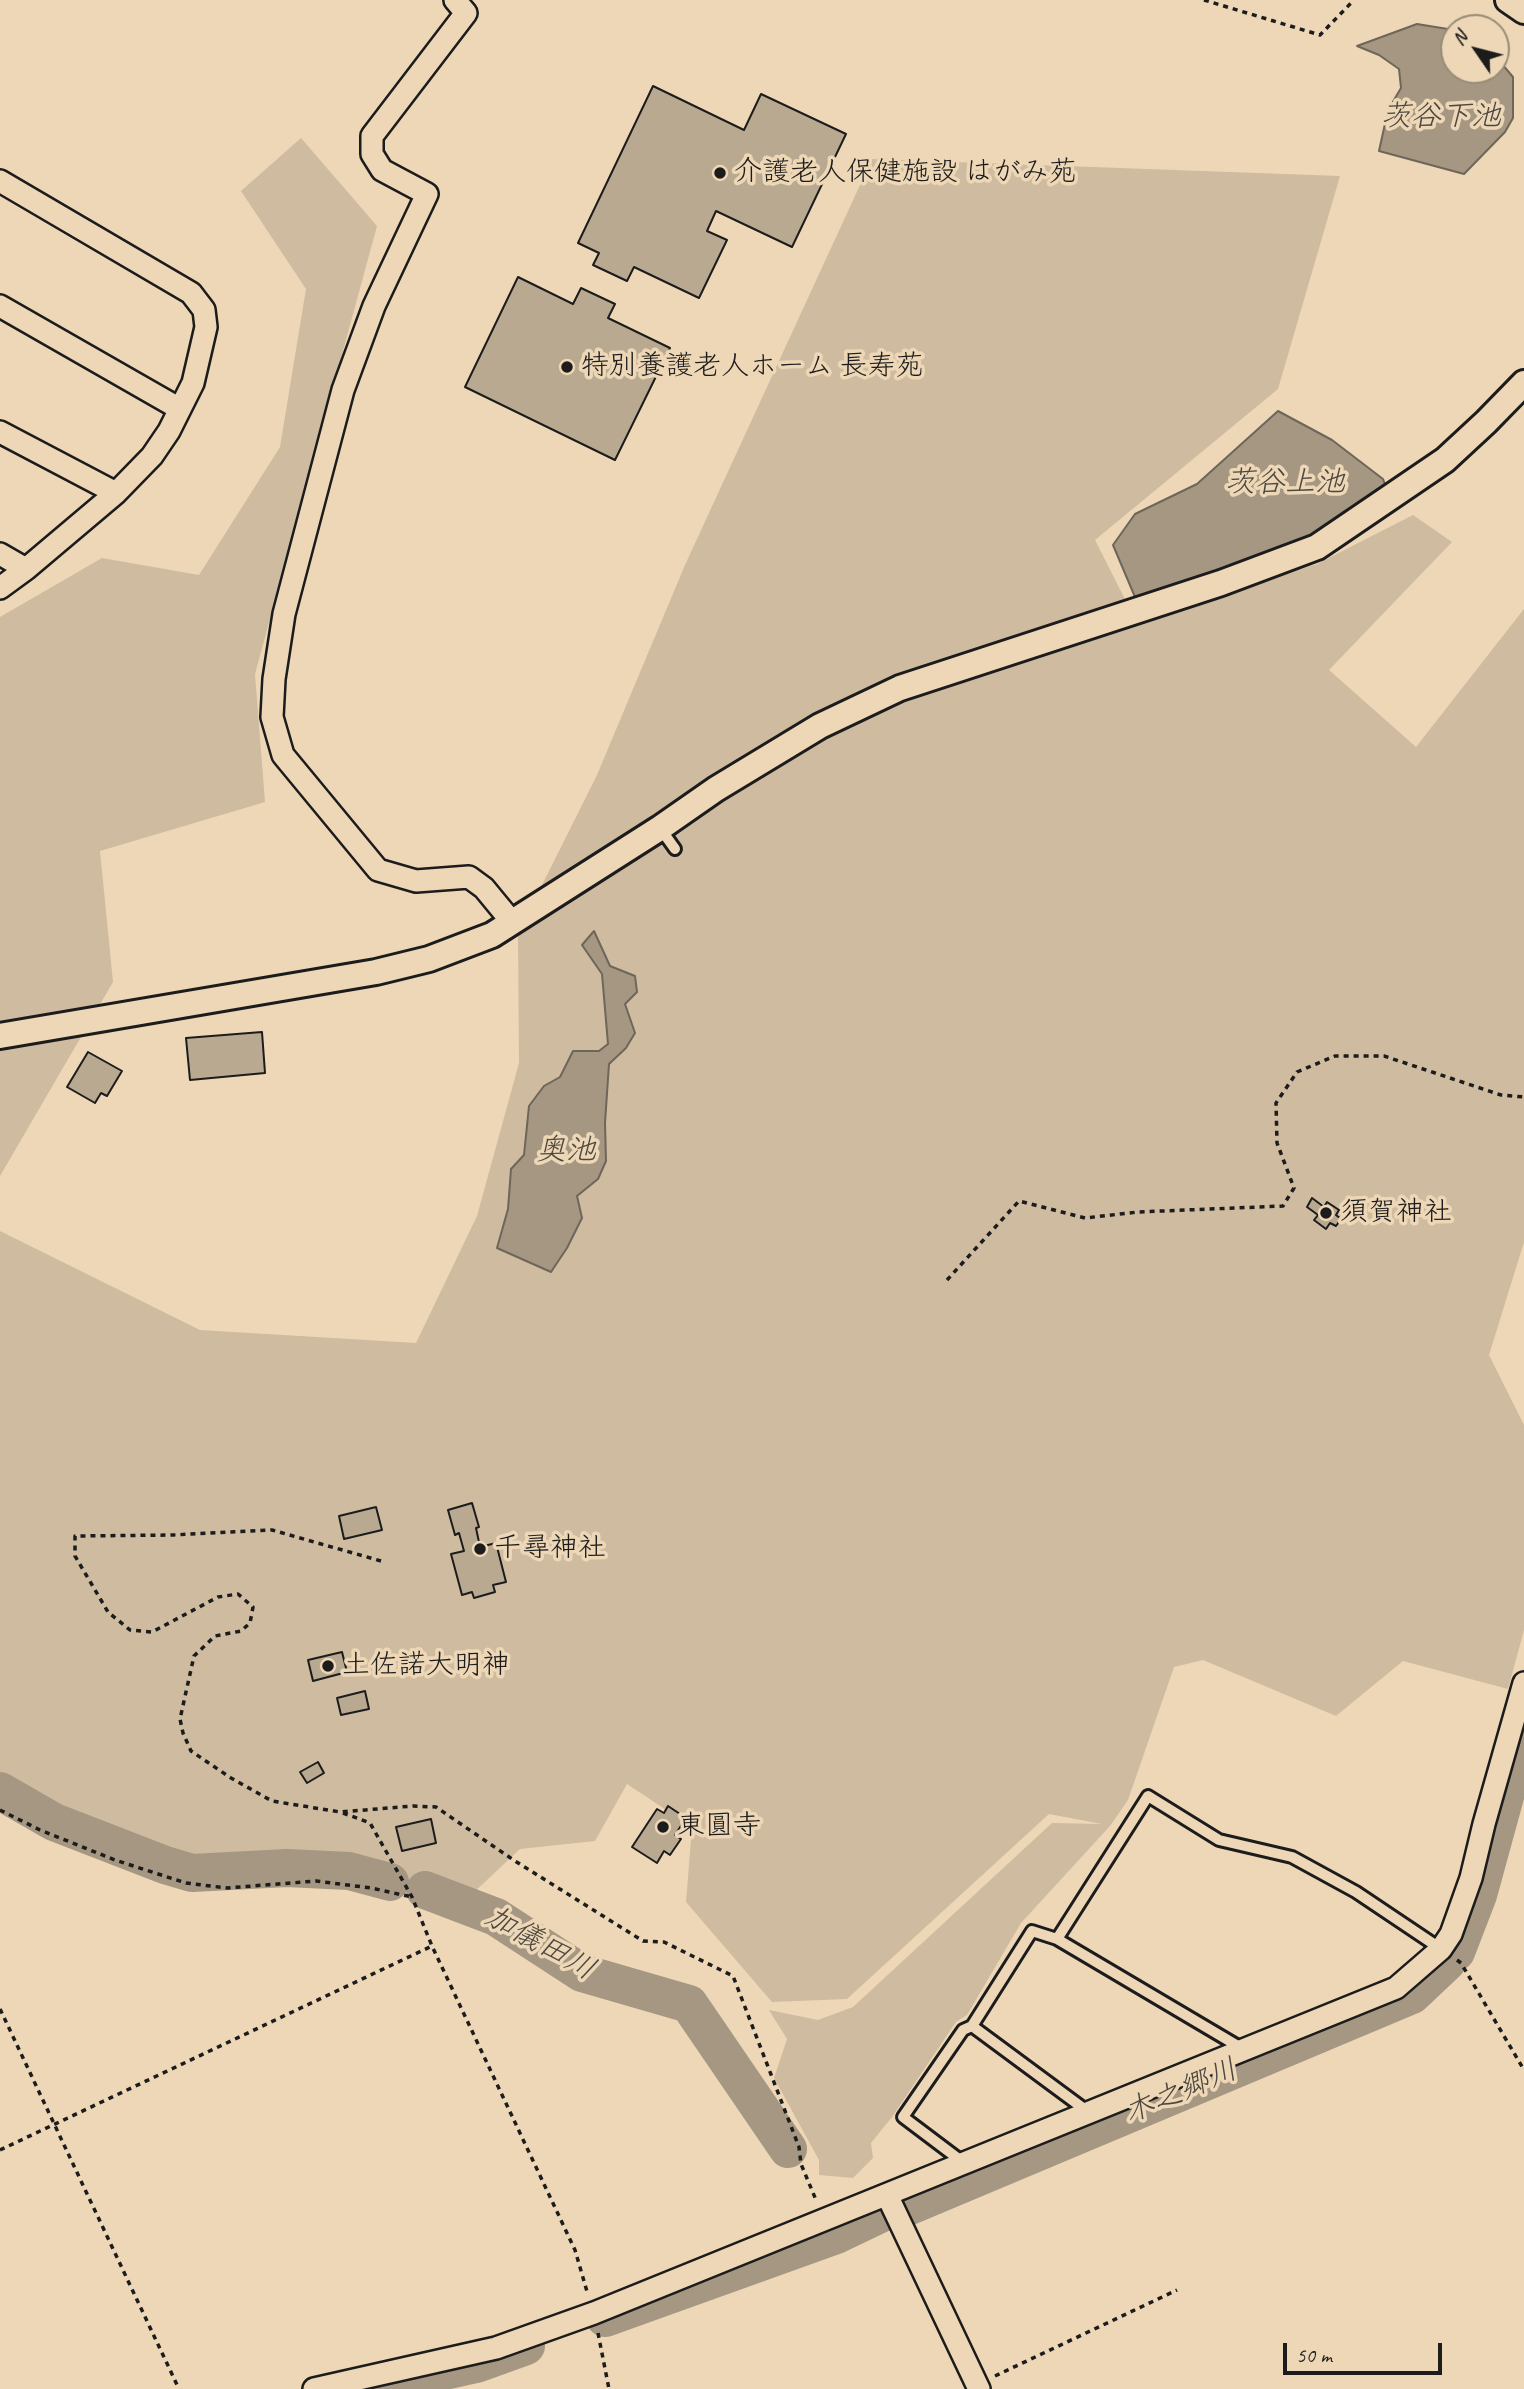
<!DOCTYPE html>
<meta charset="utf-8">
<style>
body{margin:0}
#map{position:relative;width:1524px;height:2389px;overflow:hidden;background:#edd7b6;font-family:Caveat,sans-serif}
canvas{display:block}
.north{position:absolute;left:1440px;top:14px;width:70px;height:70px;box-sizing:border-box;background:#edd7b6;border:2px solid #998c78;border-radius:50%;rotate:305deg;font-size:19px;font-weight:700;line-height:28px;text-align:center;color:#1c1c1c}
.north::after{content:'';display:block;margin:auto;width:24px;height:32px;background:#1c1c1c;clip-path:polygon(50% 0,100% 100%,50% 72%,0 100%)}
.scale{position:absolute;left:1283px;top:2343px;width:159px;height:32px;box-sizing:border-box;border:4px solid #1c1c1c;border-top:0;padding-left:9px;font-size:21px;line-height:24px;white-space:nowrap;color:#1c1c1c;-webkit-text-stroke:5px #edd7b6;paint-order:stroke}
</style>
<div id="map">
<canvas width="1524" height="2389"></canvas>
<div class="north">N</div>
<div class="scale">50 m</div>
</div>
<script>
const ctx = document.querySelector('canvas').getContext('2d');
ctx.lineJoin = 'round';
function paint(path, color) {
  ctx.fillStyle = color;
  ctx.fill(path, 'evenodd');
}
function toPath(rows) {
  const path = new Path2D();
  for (const r of rows) {
    path.moveTo(r[0], r[1]);
    for (let i = 2; i < r.length; i += 2) path.lineTo(r[i], r[i + 1]);
  }
  return path;
}
function strokePath(path, color, width, dash) {
  ctx.strokeStyle = color;
  ctx.lineWidth = width;
  ctx.lineCap = dash ? 'butt' : 'round';
  ctx.setLineDash(dash || []);
  ctx.stroke(path);
}
function drawText(font, color, halo, rows, align = 'center') {
  ctx.font = font + ' Caveat,"Klee One",sans-serif';
  ctx.lineWidth = 7;
  ctx.setLineDash([]);
  ctx.textBaseline = 'middle';
  ctx.strokeStyle = halo;
  ctx.fillStyle = color;
  for (const [text, x, y, turn = 0] of rows) {
    ctx.save();
    ctx.translate(x, y);
    ctx.rotate((+turn || 0) * Math.PI / 180);
    ctx.textAlign = isNaN(turn) ? turn : align;
    if (halo) ctx.strokeText(text, 0, 0);
    ctx.fillText(text, 0, 0);
    ctx.restore();
  }
}
paint(toPath([
 [301,138,377,226,255,674,265,802,100,851,113,982,0,1176,0,617,102,558,199,575,280,447,306,289,241,191],
 [872,159,1340,176,1278,389,1095,540,1137,623,1317,564,1413,515,1452,542,1329,670,1416,747,1524,609,1524,1242,1489,1355,1524,1425,1524,1630,1508,1689,1403,1661,1336,1716,1203,1660,1174,1667,1128,1800,1110,1826,1021,1923,967,2015,956,2022,892,2117,871,2143,873,2158,853,2178,819,2175,819,2160,774,2078,787,2039,769,2010,818,2020,853,2007,1052,1823,1102,1824,1049,1814,847,1999,772,2002,686,1902,692,1827,627,1784,595,1841,520,1849,471,1895,304,1860,208,1859,103,1830,0,1781,0,1231,200,1330,416,1343,477,1216,519,1063,518,933,597,775,685,565]
]), '#cfbba0');
const water = toPath([
 [1417,24,1454,30,1454,70,1496,70,1496,57,1513,77,1513,118,1505,132,1464,174,1379,151,1388,110,1401,88,1399,69,1379,55,1357,46,1417,24],
 [1278,411,1332,440,1383,479,1387,490,1328,527,1252,562,1135,597,1113,545,1135,514,1197,484,1278,411],
 [594,931,610,966,635,976,637,992,625,1004,635,1033,626,1048,609,1064,605,1123,606,1161,598,1179,577,1196,582,1218,567,1248,551,1272,497,1248,508,1209,511,1169,524,1155,529,1106,544,1086,560,1077,573,1051,599,1051,608,1044,602,974,582,945,594,931]
]);
paint(water, '#a59782');
strokePath(water, '#6e6659', 2);
strokePath(toPath([
 [0,1791,54,1822,165,1865,192,1873,287,1868,349,1871,390,1882],
 [425,1890,496,1917,582,1973,689,2004,788,2149],
 [1456,1952,1478,1895,1524,1727],
 [905,2208,1412,1995,1447,1962],
 [605,2318,836,2235,882,2213],
 [363,2389,476,2364,526,2346]
]), '#a59782', 38);
const building = toPath([
 [653,86,744,130,761,94,846,134,792,247,716,211,707,231,727,240,699,298,634,267,627,281,593,265,599,253,578,243,653,86],
 [518,277,573,304,581,288,615,304,608,318,670,348,615,460,465,387,518,277],
 [262,1032,265,1073,190,1080,186,1038,262,1032],
 [88,1052,122,1071,107,1096,101,1093,95,1103,67,1087,88,1052],
 [1312,1198,1324,1207,1327,1202,1339,1210,1336,1215,1341,1219,1336,1226,1330,1223,1326,1229,1314,1220,1318,1215,1307,1207,1312,1198],
 [472,1503,479,1527,476,1528,480,1547,496,1543,506,1582,493,1585,495,1592,474,1598,472,1592,462,1595,451,1554,464,1551,459,1533,455,1535,448,1510,472,1503],
 [376,1507,382,1530,344,1539,339,1516,376,1507],
 [342,1652,347,1672,313,1681,308,1660,342,1652],
 [365,1691,369,1709,341,1715,337,1698,365,1691],
 [318,1762,324,1773,307,1783,300,1772,318,1762],
 [668,1806,686,1818,675,1835,681,1839,670,1855,664,1851,657,1863,632,1847,657,1809,664,1813,668,1806],
 [431,1819,436,1843,402,1851,396,1827,431,1819]
]);
paint(building, '#b9a990');
strokePath(building, '#1c1c1c', 2);
const service = toPath([
 [660,828,675,849],
 [1057,1939,1243,2049],
 [1091,2114,972,2026,1032,1931,1057,1939,1148,1796,1219,1840,1292,1857,1356,1892,1441,1949],
 [964,2163,903,2117,963,2030,972,2026]
]);
const minor = toPath([
 [455,0,466,13,372,136,372,154,382,170,427,194,374,306,343,390,284,614,274,679,272,717,283,755,378,870,416,881,469,877,484,888,512,922],
 [0,181,191,293,204,310,206,327,193,383,169,431,152,456,116,493,26,569,0,588],
 [0,306,180,409],
 [0,432,116,493],
 [0,554,26,569],
 [887,2195,979,2389],
 [314,2389,496,2348,594,2313,1396,1988,1441,1949,1451,1934,1471,1878,1484,1824,1524,1683]
]);
const tertiary = toPath([
 [1508,0,1524,11],
 [0,1036,376,972,429,959,492,935,660,828,716,789,820,726,900,688,1221,583,1317,547,1445,460,1486,422,1524,383]
]);
strokePath(service, '#1c1c1c', 16);
strokePath(minor, '#1c1c1c', 26);
strokePath(tertiary, '#1c1c1c', 30);
strokePath(toPath([
 [1204,0,1320,35,1354,0],
 [947,1280,1019,1201,1085,1218,1138,1212,1283,1206,1294,1188,1277,1143,1276,1103,1297,1072,1335,1056,1384,1056,1501,1095,1524,1097],
 [381,1561,272,1530,173,1535,75,1536,75,1556,108,1612,130,1630,152,1632,218,1597,238,1594,253,1607,250,1623,241,1631,215,1636,194,1656,180,1719,183,1733,191,1751,231,1778,272,1801,340,1812,413,1806,436,1807,515,1861,643,1941,664,1942,733,1976,799,2147,801,2164,816,2200],
 [0,1810,40,1830,115,1860,186,1883,227,1888,316,1881,371,1888,412,1897],
 [343,1813,370,1823,412,1897,432,1946,575,2250,588,2295],
 [1457,1960,1461,1963,1524,2070],
 [0,2009,179,2389],
 [0,2150,432,1946],
 [598,2333,609,2389],
 [995,2376,1177,2290]
]), '#1c1c1c', 3.5, [5, 5]);
strokePath(service, '#edd7b6', 10);
strokePath(minor, '#edd7b6', 21);
strokePath(tertiary, '#edd7b6', 24);
for (const [x, y, r, color] of [
 [720,173,7,"#1c1c1c"],
 [567,367,7,"#1c1c1c"],
 [1326,1213,7,"#1c1c1c"],
 [480,1549,7,"#1c1c1c"],
 [328,1666,7,"#1c1c1c"],
 [663,1827,7,"#1c1c1c"]
]) {
  const dot = new Path2D();
  dot.arc(x, y, r, 0, 2 * Math.PI);
  ctx.fillStyle = color;
  ctx.fill(dot);
  strokePath(dot, '#edd7b6', 2.5);
}
drawText('28px', '#1c1c1c', '#edd7b6', [
 ["介護老人保健施設 はがみ苑",734,173],
 ["特別養護老人ホーム 長寿苑",581,367],
 ["須賀神社",1340,1213],
 ["千尋神社",494,1549],
 ["土佐諾大明神",342,1666],
 ["東圓寺",677,1827]
], 'left');
drawText('italic 30px', '#4c4740', '#edd7b6', [
 ["茨谷下池",1441,117],
 ["茨谷上池",1285,483],
 ["奥池",566,1151],
 ["加儀田川",540,1944,29],
 ["木之郷川",1181,2092,-23]
]);
</script>
